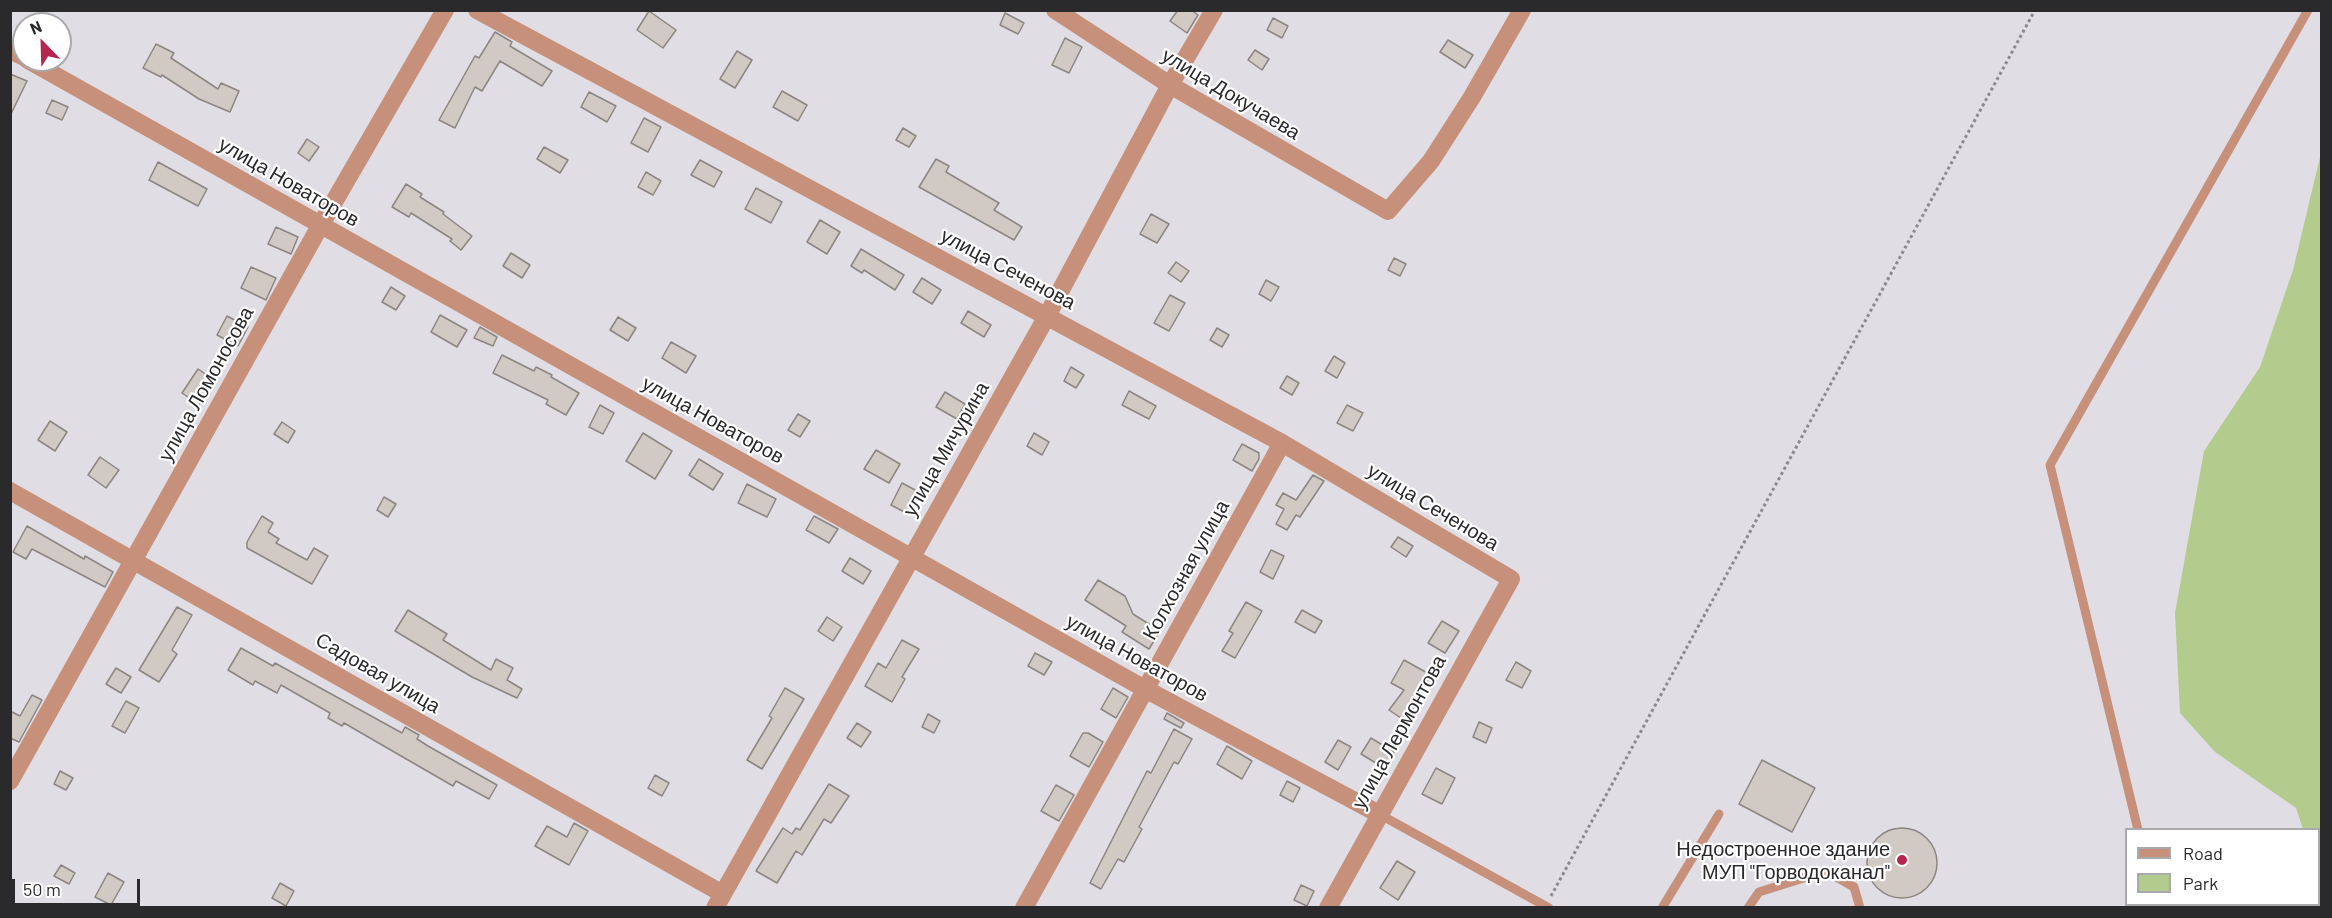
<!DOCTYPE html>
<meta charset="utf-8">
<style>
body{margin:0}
#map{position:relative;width:2332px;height:918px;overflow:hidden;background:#e0dde4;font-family:Barlow,sans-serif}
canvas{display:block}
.frame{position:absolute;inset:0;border:12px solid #2a292c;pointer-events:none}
.legend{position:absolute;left:2125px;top:828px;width:195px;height:78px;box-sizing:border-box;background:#fff;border:2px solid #aaa9ab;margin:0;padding:8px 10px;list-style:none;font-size:18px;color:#2a292c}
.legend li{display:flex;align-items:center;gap:12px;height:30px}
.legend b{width:30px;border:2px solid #aaa9ab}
.north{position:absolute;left:12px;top:12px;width:60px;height:60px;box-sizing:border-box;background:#fff;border:2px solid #aaa9ab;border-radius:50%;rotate:337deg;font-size:16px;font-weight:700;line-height:24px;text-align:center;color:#2a292c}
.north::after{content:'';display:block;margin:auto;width:21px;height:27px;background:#b5254f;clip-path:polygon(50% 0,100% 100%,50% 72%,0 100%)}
.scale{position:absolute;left:12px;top:879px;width:128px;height:27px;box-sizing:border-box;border:3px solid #2a292c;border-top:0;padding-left:8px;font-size:18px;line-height:21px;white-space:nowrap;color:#2a292c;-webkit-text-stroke:4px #fff;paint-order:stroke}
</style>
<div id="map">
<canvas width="2332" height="918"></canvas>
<div class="frame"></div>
<ul class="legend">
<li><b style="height:8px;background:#c7907a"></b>Road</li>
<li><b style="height:16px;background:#b4cb8e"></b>Park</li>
</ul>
<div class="north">N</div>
<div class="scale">50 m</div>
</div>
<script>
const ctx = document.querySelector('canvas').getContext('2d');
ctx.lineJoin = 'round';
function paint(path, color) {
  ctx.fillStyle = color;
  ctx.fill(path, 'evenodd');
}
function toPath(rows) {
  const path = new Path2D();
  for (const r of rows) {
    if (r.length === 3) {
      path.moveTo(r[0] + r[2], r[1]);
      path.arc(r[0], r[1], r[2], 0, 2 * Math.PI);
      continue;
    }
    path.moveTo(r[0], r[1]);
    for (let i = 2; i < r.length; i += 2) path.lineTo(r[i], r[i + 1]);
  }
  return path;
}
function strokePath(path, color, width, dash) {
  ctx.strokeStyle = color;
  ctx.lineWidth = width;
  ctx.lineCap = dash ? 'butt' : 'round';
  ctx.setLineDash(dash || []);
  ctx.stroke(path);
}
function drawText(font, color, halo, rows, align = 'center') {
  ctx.font = font + ' Barlow,sans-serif';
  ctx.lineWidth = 4.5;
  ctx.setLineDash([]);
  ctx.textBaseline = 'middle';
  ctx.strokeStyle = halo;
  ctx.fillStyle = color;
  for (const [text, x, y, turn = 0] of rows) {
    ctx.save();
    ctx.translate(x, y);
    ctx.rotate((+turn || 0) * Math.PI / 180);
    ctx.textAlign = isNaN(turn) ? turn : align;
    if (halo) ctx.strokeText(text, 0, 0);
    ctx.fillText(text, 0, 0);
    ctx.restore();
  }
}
paint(toPath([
 [2321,153,2321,892,2318,882,2318,830,2303,829,2296,808,2215,752,2180,713,2175,613,2204,451,2260,367,2293,270]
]), '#b4cb8e');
const building = toPath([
 [1178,10,1191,10,1198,15,1187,33,1170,21,1178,10],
 [649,11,676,30,663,48,637,30,649,11],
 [1005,13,1024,23,1018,34,1000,25,1005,13],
 [1273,18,1288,26,1282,38,1267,30,1273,18],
 [495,32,512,42,510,46,552,71,542,86,500,61,482,91,475,87,455,128,439,120,475,56,479,58,495,32],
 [1065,38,1082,47,1069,73,1052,65,1065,38],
 [1448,40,1473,55,1465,68,1440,52,1448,40],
 [156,44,174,53,171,58,218,89,221,83,239,91,230,112,199,99,162,75,161,77,143,68,156,44],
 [1255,50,1269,59,1262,70,1248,60,1255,50],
 [737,51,752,60,735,88,720,79,737,51],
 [10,74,27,81,10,116,10,74],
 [782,91,807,105,798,121,773,107,782,91],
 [589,92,616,106,607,122,581,107,589,92],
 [52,100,68,107,62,120,46,113,52,100],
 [644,118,661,127,648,152,631,143,644,118],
 [903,128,916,136,909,147,896,140,903,128],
 [307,139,319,147,309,161,298,153,307,139],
 [544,147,568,160,560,173,537,159,544,147],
 [936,159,949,166,946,172,999,203,994,210,1022,227,1014,240,919,187,936,159],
 [700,160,722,172,714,187,691,175,700,160],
 [158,162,207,189,198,206,149,180,158,162],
 [646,172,661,181,653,195,638,187,646,172],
 [406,184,422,194,420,197,444,212,443,214,472,236,461,250,450,241,452,239,411,213,409,217,392,207,406,184],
 [756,188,782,202,771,223,745,209,756,188],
 [1151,214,1169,224,1157,243,1140,234,1151,214],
 [820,220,840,232,827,254,807,242,820,220],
 [276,227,298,237,291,254,268,244,276,227],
 [861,249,904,275,895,290,864,270,862,273,851,266,861,249],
 [511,253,530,265,522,278,503,266,511,253],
 [1394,258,1406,264,1400,276,1388,270,1394,258],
 [1176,262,1189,271,1181,282,1168,273,1176,262],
 [251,267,276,278,266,300,241,288,251,267],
 [922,278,941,290,932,304,913,292,922,278],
 [1266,280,1279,287,1271,301,1259,294,1266,280],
 [391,287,405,296,396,310,382,302,391,287],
 [1170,295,1185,303,1169,331,1154,323,1170,295],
 [968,311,991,325,984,337,961,323,968,311],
 [440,315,467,330,457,347,431,332,440,315],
 [227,316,248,327,238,346,217,335,227,316],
 [618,317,636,328,628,341,610,330,618,317],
 [480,327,497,337,493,346,474,338,480,327],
 [1217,328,1229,335,1222,347,1210,340,1217,328],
 [671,342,696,356,686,373,662,358,671,342],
 [502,355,534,371,536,367,552,375,551,377,579,393,566,415,546,404,548,400,493,373,502,355],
 [1334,356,1345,363,1337,378,1325,371,1334,356],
 [1071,367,1084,375,1076,388,1064,381,1071,367],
 [198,369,216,381,199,405,182,393,198,369],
 [1287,376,1299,383,1292,395,1280,388,1287,376],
 [1129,391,1156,406,1149,419,1122,405,1129,391],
 [945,392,965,404,957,419,936,407,945,392],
 [600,405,614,413,603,434,589,427,600,405],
 [1347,405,1363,413,1353,431,1337,423,1347,405],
 [798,414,810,421,800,437,788,430,798,414],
 [50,421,67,432,55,451,38,440,50,421],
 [282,422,295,431,288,443,274,434,282,422],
 [643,433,672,451,655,479,626,461,643,433],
 [1034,433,1049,442,1042,455,1027,446,1034,433],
 [1242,444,1259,453,1259,459,1252,471,1233,460,1242,444],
 [876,450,900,464,889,483,864,469,876,450],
 [100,457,119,470,106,488,88,475,100,457],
 [699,459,723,474,713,490,689,475,699,459],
 [1313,475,1324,481,1300,517,1296,515,1287,530,1276,524,1284,509,1276,505,1283,493,1296,500,1313,475],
 [902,483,919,492,908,514,891,505,902,483],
 [747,484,776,499,767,517,738,503,747,484],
 [384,497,396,504,388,517,377,510,384,497],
 [262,516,273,523,268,532,279,539,276,543,307,560,314,548,328,556,312,584,247,548,247,542,262,516],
 [814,516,838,529,829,543,806,530,814,516],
 [27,526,84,559,85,556,113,572,105,587,32,549,26,559,13,552,27,526],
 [1398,537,1413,546,1406,557,1391,547,1398,537],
 [1271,550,1284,556,1273,579,1260,572,1271,550],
 [850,558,871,571,863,584,842,571,850,558],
 [1098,580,1125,596,1133,614,1160,631,1149,649,1122,632,1126,626,1085,600,1098,580],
 [1246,602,1262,611,1235,658,1222,651,1233,633,1229,631,1246,602],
 [177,607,192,615,172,650,177,654,159,682,139,670,177,607],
 [408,610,447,634,443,640,491,670,496,659,513,668,507,680,522,689,517,698,472,677,395,631,408,610],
 [1302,610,1322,621,1315,633,1295,622,1302,610],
 [827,617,842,627,833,641,818,631,827,617],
 [1442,621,1459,631,1445,653,1428,643,1442,621],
 [902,640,919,649,902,677,905,679,892,702,865,686,878,663,886,668,902,640],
 [241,648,273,666,275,663,402,733,405,727,419,735,417,739,428,746,497,785,489,799,456,781,453,786,344,723,342,726,328,718,330,713,281,685,277,693,255,681,253,685,228,670,241,648],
 [1035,653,1052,662,1044,675,1028,666,1035,653],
 [1404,660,1431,675,1413,709,1415,711,1407,722,1389,710,1404,690,1391,683,1404,660],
 [1516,662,1531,671,1522,688,1506,680,1516,662],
 [116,668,131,677,121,693,106,684,116,668],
 [785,688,804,699,762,769,747,760,772,718,769,716,785,688],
 [1113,688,1128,697,1116,718,1101,709,1113,688],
 [32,695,42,700,19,742,10,738,10,711,20,716,32,695],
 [126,701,139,708,125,733,112,726,126,701],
 [1167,713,1184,723,1181,728,1164,719,1167,713],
 [928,714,940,721,934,733,922,727,928,714],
 [1479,722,1492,728,1486,743,1473,737,1479,722],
 [857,723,871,732,861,747,847,738,857,723],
 [1174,729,1192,739,1178,764,1174,762,1139,827,1142,829,1124,862,1118,859,1101,889,1090,883,1147,771,1151,773,1174,729],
 [1083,733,1088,733,1103,742,1089,767,1070,756,1083,733],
 [1371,738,1394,752,1384,768,1361,754,1371,738],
 [1338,740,1351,747,1338,770,1325,762,1338,740],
 [1227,746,1252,761,1242,779,1217,764,1227,746],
 [1762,760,1815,788,1792,832,1739,804,1762,760],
 [1436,768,1455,778,1442,804,1422,794,1436,768],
 [60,771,73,778,66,790,54,784,60,771],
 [655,775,669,783,662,796,648,788,655,775],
 [1287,781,1300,788,1293,802,1280,795,1287,781],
 [829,784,849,796,831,823,824,819,802,855,796,851,777,883,756,871,783,828,792,834,796,828,800,830,829,784],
 [1056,785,1074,795,1059,821,1041,811,1056,785],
 [574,823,588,831,569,865,535,846,547,826,567,837,574,823],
 [1902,863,35],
 [1397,861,1415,872,1398,900,1380,888,1397,861],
 [61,865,75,873,69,884,54,876,61,865],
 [108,873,124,882,111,905,95,897,108,873],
 [280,883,294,891,286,906,272,898,280,883],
 [1301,885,1314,891,1307,906,1294,900,1301,885]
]);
paint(building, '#d0c9c4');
strokePath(building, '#8c8581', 1.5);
strokePath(toPath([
 [1551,896,2035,10]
]), '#8c8a8f', 3, [3, 3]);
strokePath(toPath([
 [1379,814,1549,908],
 [2138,830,2050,465,2308,10],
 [2156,904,2157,908],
 [1662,908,1719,814],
 [1748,908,1759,892,1826,871,1854,887,1860,908]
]), '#c7907a', 9);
strokePath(toPath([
 [477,10,1282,443,1511,579,1328,908],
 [1055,10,1170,85,1388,211,1431,161,1472,97,1522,10],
 [10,50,24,57],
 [28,60,1145,689,1379,814],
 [10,491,723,894],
 [10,781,320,226,445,10],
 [715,908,1047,316,1170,85,1214,10],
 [1024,908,1282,443]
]), '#c7907a', 18);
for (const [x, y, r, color] of [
 [1902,860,6,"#b5254f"]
]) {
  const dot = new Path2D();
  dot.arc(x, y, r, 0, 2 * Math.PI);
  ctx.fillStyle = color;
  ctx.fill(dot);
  strokePath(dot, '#fff', 2);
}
drawText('20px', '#2a292c', '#fff', [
 ["улица Докучаева",1231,94,31],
 ["улица Новаторов",289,182,30],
 ["улица Сеченова",1008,269,28],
 ["улица Ломоносова",206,384,-61],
 ["улица Новаторов",713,420,29],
 ["улица Мичурина",946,449,-60],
 ["улица Сеченова",1433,507,31],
 ["Колхозная улица",1186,570,-61],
 ["улица Новаторов",1137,658,29],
 ["Садовая улица",378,673,30],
 ["улица Лермонтова",1399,732,-61]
]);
drawText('20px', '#2a292c', '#fff', [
 ["Недостроенное здание",1890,849],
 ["МУП \"Горводоканал\"",1890,872]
], 'right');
</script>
